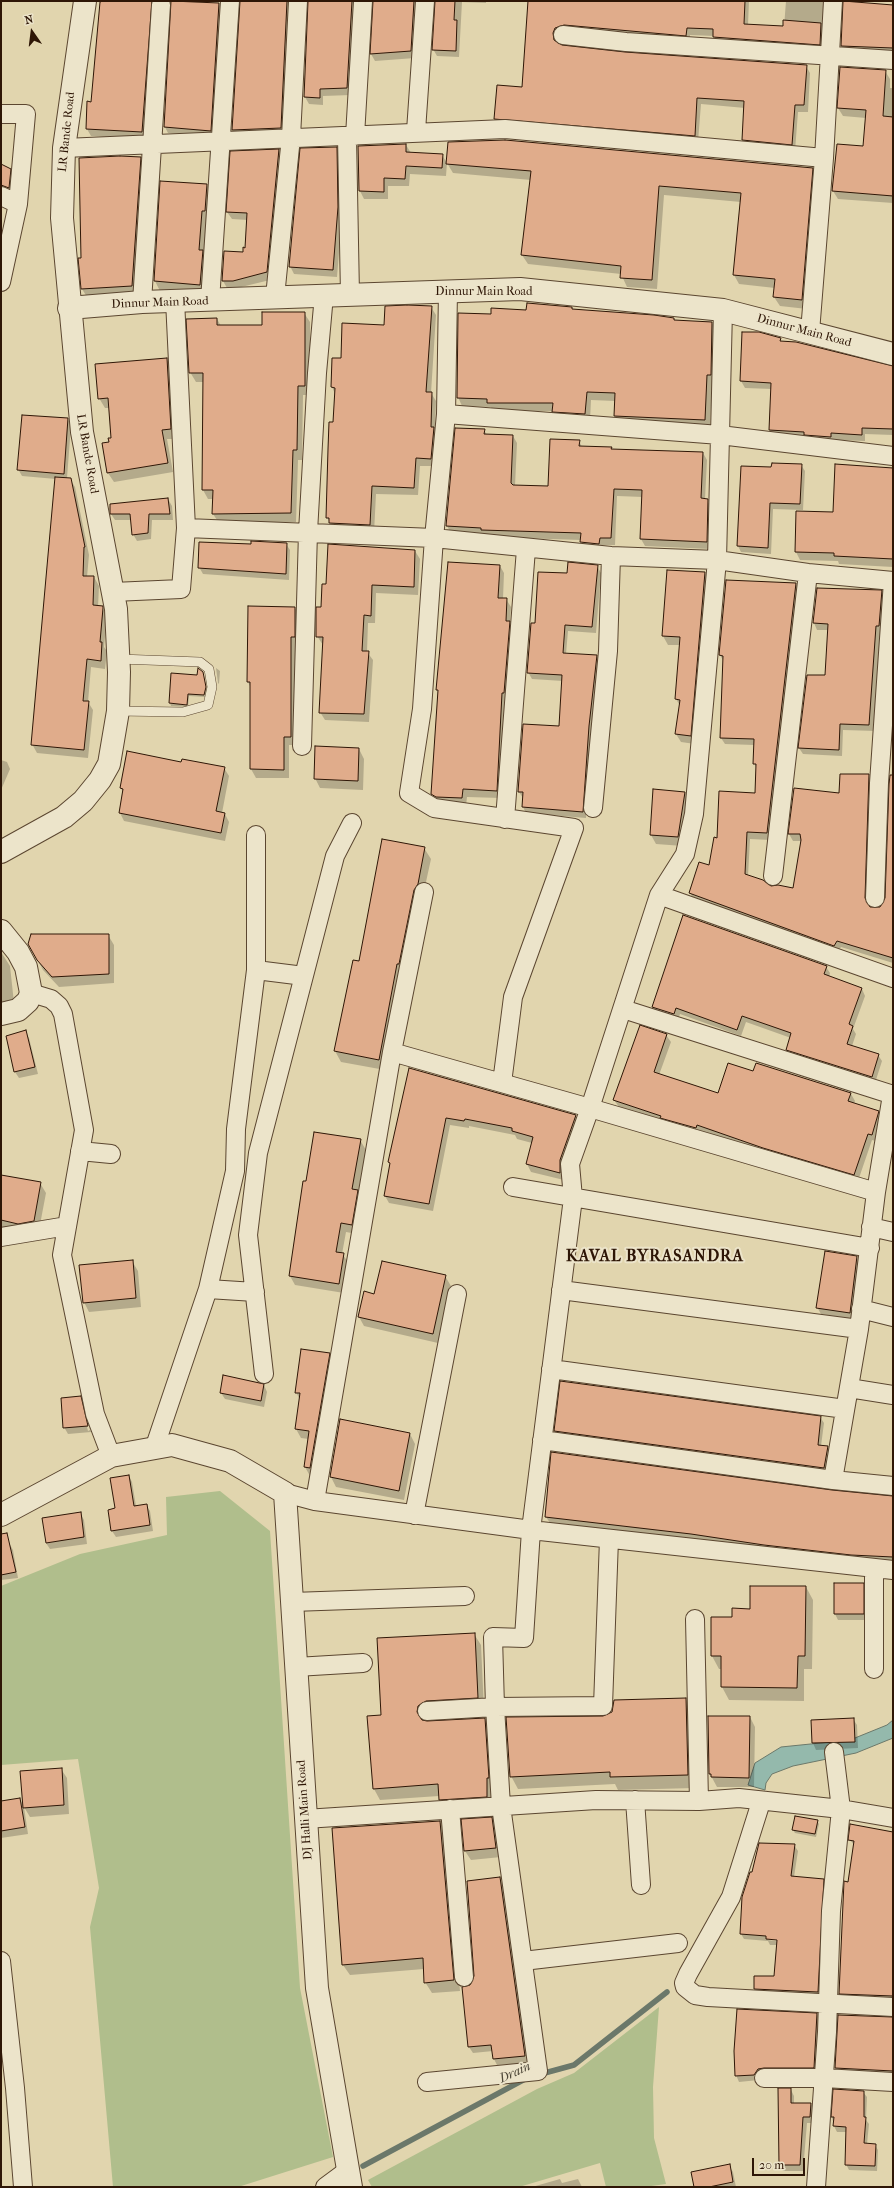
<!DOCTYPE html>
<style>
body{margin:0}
#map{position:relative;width:894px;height:2188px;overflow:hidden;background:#e1d5ae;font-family:"IM FELL French Canon",serif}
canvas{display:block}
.frame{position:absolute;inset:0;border:2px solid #2e1606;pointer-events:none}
.north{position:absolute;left:12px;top:12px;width:40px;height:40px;-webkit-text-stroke:3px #ece4ca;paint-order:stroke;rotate:346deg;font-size:11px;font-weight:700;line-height:16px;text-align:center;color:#2e1606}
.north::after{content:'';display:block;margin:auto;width:14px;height:18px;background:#2e1606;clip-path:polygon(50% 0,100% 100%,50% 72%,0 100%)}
.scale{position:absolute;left:752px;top:2158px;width:53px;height:18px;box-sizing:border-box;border:2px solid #2e1606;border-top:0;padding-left:5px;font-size:12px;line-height:14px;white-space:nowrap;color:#2e1606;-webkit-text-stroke:3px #ece4ca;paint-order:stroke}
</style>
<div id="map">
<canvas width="894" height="2188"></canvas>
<div class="frame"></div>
<div class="north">N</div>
<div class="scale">20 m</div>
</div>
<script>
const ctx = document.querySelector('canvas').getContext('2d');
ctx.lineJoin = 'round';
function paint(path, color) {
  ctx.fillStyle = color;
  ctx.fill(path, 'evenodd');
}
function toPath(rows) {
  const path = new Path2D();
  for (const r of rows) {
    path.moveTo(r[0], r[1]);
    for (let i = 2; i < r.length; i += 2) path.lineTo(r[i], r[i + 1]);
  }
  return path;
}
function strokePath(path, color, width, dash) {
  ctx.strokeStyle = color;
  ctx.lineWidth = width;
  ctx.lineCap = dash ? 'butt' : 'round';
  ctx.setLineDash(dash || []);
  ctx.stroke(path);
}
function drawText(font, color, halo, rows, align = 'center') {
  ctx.font = font + ' "IM FELL French Canon",serif';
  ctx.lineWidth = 4;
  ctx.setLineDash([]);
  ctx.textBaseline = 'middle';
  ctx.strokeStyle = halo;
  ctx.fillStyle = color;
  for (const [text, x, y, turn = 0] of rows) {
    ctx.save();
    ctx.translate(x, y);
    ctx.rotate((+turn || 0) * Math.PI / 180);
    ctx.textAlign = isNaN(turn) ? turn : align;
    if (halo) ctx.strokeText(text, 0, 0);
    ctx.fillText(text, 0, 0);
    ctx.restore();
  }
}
paint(toPath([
 [220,1491,270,1531,300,1988,333,2157,238,2187,113,2187,90,1927,99,1888,78,1759,1,1765,1,1586,80,1554,167,1535,166,1497],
 [659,2007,653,2087,654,2138,666,2184,644,2187,606,2187,600,2163,519,2187,372,2187,368,2180,537,2089,574,2073]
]), '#b0be8c');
const water = toPath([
 [893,1720,893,1738,856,1753,793,1766,772,1774,766,1783,765,1790,748,1785,755,1763,781,1747,850,1740,887,1725,893,1720]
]);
paint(water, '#94b9ac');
strokePath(water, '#6b786a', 1);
paint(toPath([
 [103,1,162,1,146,139,91,136,87,129,92,103],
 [171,1,219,4,222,11,214,137,168,133,165,127],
 [241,1,297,1,285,136,237,138,233,130],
 [309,1,360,1,351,95,323,96,323,105,309,104,305,97],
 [374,1,423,1,415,58,375,61,371,54],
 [435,1,486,1,486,3,462,2,459,57,437,56,433,49],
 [529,1,749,1,748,25,784,27,786,1,780,1,830,1,824,51,718,44,714,36,690,35,690,42,559,36,556,41,561,46,625,53,806,66,810,73,808,112,798,112,795,151,747,147,743,140,745,108,701,104,698,142,499,126,495,119,523,88],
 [893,6,893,56,847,54,842,46],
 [885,71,890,79,890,88,893,88,893,203,838,199,833,191,864,148,866,118,843,116,838,108],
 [406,145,411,153,442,155,447,163,812,168,818,178,807,309,780,306,774,297,775,288,739,284,734,275,741,202,664,195,657,289,627,287,621,274,528,264,522,255,531,180,453,173,447,163,446,176,410,174,409,186,388,186,388,199,364,199,360,191],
 [336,148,341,155,342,216,337,277,294,274,290,266],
 [279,150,283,157,270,280,237,288,227,288,223,281,246,249,248,220,232,219,227,212],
 [140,158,145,165,136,294,87,297,82,289,79,259,82,259],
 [1,165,10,170,15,178,13,196,1,196],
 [207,185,212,195,205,294,160,291,155,281],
 [431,307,436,315,431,393,436,401,435,430,438,436,435,466,420,466,418,495,376,494,374,533,334,531,327,517,335,394,332,387,342,359,385,326],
 [572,308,573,310,674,319,675,321,712,323,716,331,715,383,712,383,710,428,619,424,615,416,615,401,591,400,590,421,558,420,553,411,493,411,491,407,462,406,458,397,492,315],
 [304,313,310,322,310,395,303,395,302,460,298,460,296,522,219,523,213,514,214,499,208,499,203,490,204,382,196,382,190,372,217,319,221,326,263,326],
 [780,339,782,342,893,367,893,435,865,434,865,441,834,440,834,443,773,437,770,430,772,389,745,388,741,381],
 [167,359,172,369,176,439,167,439,173,472,114,482,108,473,103,444,110,442,112,439,109,408,105,408,99,398],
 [68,419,71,426,67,478,70,479,75,487,89,555,87,577,94,577,99,586,98,607,102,607,107,617,104,647,107,651,105,669,91,667,88,702,93,710,88,758,37,753,32,744,56,479,22,476,18,469],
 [484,430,487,435,513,436,517,443,515,486,549,487,579,441,582,447,611,448,612,450,703,453,707,460,705,499,712,507,710,549,645,546,641,539,643,497,617,496,615,545,603,545,603,551,586,549,581,540,486,537,451,533,447,526],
 [801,465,805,471,803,510,773,509,771,554,741,552,738,546,772,468],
 [893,469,893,567,839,564,838,561,800,560,796,552,834,513],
 [168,499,172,506,173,520,152,520,151,539,137,541,133,534,132,520,115,520,111,514],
 [286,544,290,550,289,580,203,574,199,567,252,545],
 [415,551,420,559,418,595,376,593,375,623,368,623,367,652,373,660,369,722,325,720,320,712,323,645,317,636,327,585],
 [500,566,504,573,503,599,506,599,511,607,510,623,514,630,501,798,467,797,466,806,437,802,432,794,439,693,437,689],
 [597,566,601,573,596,633,568,631,566,654,597,656,600,662,592,733,586,818,526,813,523,807,523,798,519,792,560,727,563,681,532,679,528,672,536,624,568,574],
 [667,571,705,573,710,582,695,744,681,742,676,734,680,706,676,699,681,645,668,645,663,636],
 [796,584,800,590,771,840,750,839,748,876,771,887,794,890,802,841,793,841,789,834,840,794,868,775,872,782,868,906,874,910,881,908,886,899,893,747,893,963,841,947,838,952,694,900,690,893,710,866,718,839,756,794,757,769,754,763,754,745,725,744,721,738,724,662,720,655],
 [818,589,881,591,885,598,876,731,843,730,842,756,803,754,799,748,808,676,826,676,828,630,817,630,814,623],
 [295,608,300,616,299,645,295,645,295,745,289,745,289,778,256,778,251,769,251,688,248,682],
 [216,668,220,671,219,684,218,683],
 [203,673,207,690,205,697,189,696,188,707,171,706,170,703,172,674,198,676],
 [359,749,364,759,363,790,320,788,315,778],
 [128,752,182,763,224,768,229,776,222,813,225,814,229,822,225,841,124,821,120,813,123,793,121,788],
 [1,760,7,762,10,769,1,790],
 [685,792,690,802,683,846,656,844,651,835],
 [424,848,431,859,385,1070,341,1062,335,1051,353,961,360,962],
 [108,935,114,945,114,983,59,987,43,970,29,944],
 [1,952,10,966,14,1003,1,1004],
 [826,967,830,973,829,977,862,989,865,996,853,1029,856,1034,852,1046,878,1055,882,1061,875,1083,791,1056,787,1050,791,1038,746,1022,741,1036,680,1014,678,1020,657,1014,653,1007],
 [25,1032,29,1038,38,1074,19,1078,15,1072],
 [666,1035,671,1042,659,1075,718,1095,754,1073,851,1094,855,1101,854,1104,878,1112,882,1119,876,1141,872,1140,858,1181,619,1107,614,1100],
 [409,1069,576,1116,580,1124,564,1180,531,1172,527,1164,532,1143,517,1139,515,1135,469,1126,469,1128,450,1125,433,1211,389,1203,385,1196,390,1164,389,1162],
 [360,1140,366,1150,358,1192,362,1200,357,1234,346,1232,342,1254,349,1263,344,1293,295,1285,290,1276,307,1182],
 [1,1176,40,1183,46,1193,39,1230,1,1229],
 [857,1257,860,1264,854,1319,821,1314,817,1307],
 [132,1261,138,1271,141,1307,89,1312,84,1302],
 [445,1276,451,1286,438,1343,364,1326,359,1317,375,1295],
 [329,1354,335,1364,310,1476,305,1467,309,1439,301,1438,296,1429,300,1400,296,1392],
 [264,1385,267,1392,264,1407,225,1399,221,1393],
 [80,1398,83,1403,81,1403,88,1431,90,1430,83,1403,91,1432,68,1434,64,1427],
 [820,1417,824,1423,821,1446,828,1447,831,1453,828,1474,559,1437,555,1431],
 [410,1434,415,1444,404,1500,336,1487,331,1477],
 [129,1476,132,1482,136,1506,146,1505,150,1511,153,1531,116,1537,112,1531,109,1510,116,1509],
 [831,1491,893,1497,893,1563,855,1561,550,1523,546,1517],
 [80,1513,84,1520,87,1544,50,1549,46,1543,43,1519],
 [9,1543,13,1550,18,1578,1,1580,1,1544],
 [835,1584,863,1584,867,1591,867,1620,838,1620,835,1614],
 [806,1587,813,1600,812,1669,804,1669,804,1701,729,1700,722,1687,722,1669,719,1669,712,1656,733,1618],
 [474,1634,481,1645,484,1709,424,1717,423,1721,485,1719,491,1730,493,1808,446,1811,439,1796,380,1800,374,1789,368,1717,382,1716],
 [686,1699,693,1712,695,1788,618,1790,615,1784,518,1789,511,1776,603,1718],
 [709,1717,750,1717,755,1727,754,1787,717,1787,710,1774],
 [853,1719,857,1725,858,1748,816,1750,813,1743,812,1721],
 [61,1769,67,1778,69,1814,30,1817,24,1807,28,1834,1,1838,1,1802,20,1799,24,1807],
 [491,1818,497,1828,501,1857,471,1860,465,1851],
 [817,1821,819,1824,816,1837,795,1833,793,1830],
 [440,1822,446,1833,460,1991,432,1993,425,1982,424,1969,350,1975,343,1965],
 [893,1834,893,2002,843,1999,840,1993,849,1883,855,1846,850,1840],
 [794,1845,798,1851,794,1877,823,1880,826,1886,821,1998,758,1994,755,1989,775,1977,777,1945,770,1945,768,1941,744,1939,741,1934,753,1873],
 [768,1938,782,1940,782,1942,768,1940],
 [500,1879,503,1885,528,2063,497,2065,494,2059,493,2051,473,2053,469,2047,471,1986,475,1976],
 [817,2014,820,2021,817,2074,739,2082,736,2075],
 [893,2018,893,2076,839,2074,836,2068],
 [779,2090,791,2090,794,2096,794,2104,811,2104,815,2110,814,2123,807,2123,803,2171,783,2171,780,2165],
 [863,2092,867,2097,866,2120,869,2124,867,2144,875,2145,878,2150,877,2171,849,2170,846,2164,847,2132,837,2132,834,2126,832,2117],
 [729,2166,733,2172,736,2187,695,2187],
 [560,2179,562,2183,578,2179,582,2187,532,2187]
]), '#0003');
strokePath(toPath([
 [541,2074,574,2065,667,1992],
 [363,2166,525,2079]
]), '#6b786a', 5.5);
const building = toPath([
 [102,1,152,1,142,132,86,129,87,101,91,102,100,2,102,1],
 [171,1,219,3,211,131,164,127,171,1],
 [240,1,287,1,281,128,232,130,240,1],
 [308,1,352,1,347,88,320,89,320,98,304,97,308,1],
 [373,1,414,1,411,51,370,54,373,1],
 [435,1,455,1,454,20,457,20,456,51,432,50,435,1],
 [528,1,745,1,744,24,783,26,783,20,821,23,820,45,713,37,713,29,687,28,686,36,564,25,555,28,553,33,554,40,562,45,625,52,807,65,804,105,795,105,792,145,742,140,744,101,697,98,695,136,494,119,497,85,522,87,528,1],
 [843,1,893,5,893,48,841,46,843,1],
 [840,67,886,70,883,116,893,117,893,196,832,191,837,144,863,146,866,110,837,108,840,67],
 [505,140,813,168,802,300,773,297,775,279,733,275,741,193,659,186,652,280,620,278,621,266,521,255,531,171,446,164,448,142,505,140],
 [406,144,406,152,443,154,442,168,406,166,405,179,384,178,384,192,359,191,358,146,406,144],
 [337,147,338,207,333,270,289,267,300,148,337,147],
 [279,149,267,272,233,281,222,281,224,251,243,252,243,247,245,248,247,213,226,212,230,151,279,149],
 [120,156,141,157,132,286,81,289,78,258,81,258,79,158,120,156],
 [1,164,11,169,9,188,1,185,1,164],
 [160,181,207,184,205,211,202,211,199,250,203,250,200,285,154,281,160,181],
 [527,303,572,307,572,309,654,315,674,318,674,320,712,322,711,375,707,375,705,420,614,416,615,393,587,392,585,414,552,412,553,403,487,403,487,399,457,398,458,313,491,314,491,308,526,310,527,303],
 [407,305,432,306,426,392,432,392,431,427,434,427,431,459,416,458,414,488,372,486,370,525,329,523,329,518,326,518,328,449,329,422,333,422,335,388,331,387,332,358,341,358,342,323,384,325,385,306,407,305],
 [262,312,305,312,305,386,298,386,297,450,293,450,291,513,212,514,213,490,202,490,203,373,189,373,186,319,217,318,217,325,262,325,262,312],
 [742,332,759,332,781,338,780,341,796,342,893,366,893,429,862,428,862,435,831,433,831,437,804,435,804,432,769,430,771,383,740,381,742,332],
 [167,358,171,429,162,430,168,463,107,473,102,443,109,442,108,438,111,438,108,398,98,399,95,364,167,358],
 [22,415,68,418,64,474,17,470,22,415],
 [455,428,485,429,484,434,513,435,511,483,513,485,548,486,550,439,580,440,579,446,612,447,611,449,703,452,701,498,708,499,707,542,640,539,642,490,614,489,611,538,600,538,599,544,580,542,581,533,481,530,481,528,446,526,455,428],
 [772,463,802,464,800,504,770,503,768,548,737,546,741,466,771,467,772,463],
 [835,464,893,468,893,559,834,556,834,553,795,552,796,511,833,512,835,464],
 [55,477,71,478,85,547,84,547,83,576,94,576,93,605,103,606,103,608,100,642,102,642,101,661,87,659,83,701,89,701,84,750,31,745,55,477],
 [168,498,170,514,149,514,148,533,132,535,130,514,110,514,110,504,168,498],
 [251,541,287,543,286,574,198,568,199,542,251,544,251,541],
 [328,544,415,550,414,587,372,585,371,616,364,615,362,651,369,651,364,714,319,713,323,637,316,637,316,607,321,607,322,584,326,584,328,544],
 [448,562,500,565,498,598,507,598,506,621,510,621,504,693,502,693,497,791,463,789,462,798,436,797,431,794,438,690,436,690,448,562],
 [568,562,598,565,592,627,565,625,563,653,597,655,589,726,583,812,522,807,523,792,518,792,523,724,559,726,562,675,527,673,531,623,535,623,538,572,567,573,568,562],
 [667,570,705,572,691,736,675,734,680,700,675,699,680,637,662,636,667,570],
 [726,580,796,583,767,833,747,832,745,874,763,880,771,886,778,885,793,888,801,840,800,834,788,834,794,788,839,793,840,774,869,774,865,898,870,907,880,907,885,898,889,784,890,775,893,775,893,958,837,941,834,946,689,893,699,862,709,865,714,837,717,838,719,791,755,793,756,764,753,764,754,739,720,738,723,656,719,655,726,580],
 [817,588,882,590,879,626,876,626,869,725,840,724,839,750,798,748,807,675,825,675,828,624,813,623,817,588],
 [248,606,295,607,295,637,291,637,291,737,284,737,284,770,250,769,250,682,247,682,248,606],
 [198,668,203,672,206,687,204,695,188,694,187,705,169,703,171,673,197,675,198,668],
 [315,746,359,748,358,781,314,779,315,746],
 [127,751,181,762,182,759,225,767,216,811,225,813,221,833,119,813,123,789,120,788,127,751],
 [653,789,685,792,678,837,650,835,653,789],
 [382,839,425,847,418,884,414,890,399,964,397,964,379,1060,334,1051,353,960,359,961,382,839],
 [683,915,827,966,824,974,862,988,849,1024,853,1026,847,1044,879,1054,872,1077,786,1050,791,1033,742,1016,737,1030,676,1008,674,1014,652,1007,683,915],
 [31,934,109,934,109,974,52,977,37,960,28,944,31,934],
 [640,1025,667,1034,654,1072,718,1093,728,1063,753,1071,756,1063,851,1093,848,1101,879,1111,872,1135,868,1134,854,1175,763,1148,697,1125,696,1128,660,1118,661,1116,613,1100,640,1025],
 [26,1030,35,1067,14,1072,6,1036,26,1030],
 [409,1068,576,1115,560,1160,560,1173,526,1164,533,1137,512,1131,512,1128,465,1119,464,1121,446,1118,429,1204,384,1196,390,1163,388,1162,409,1068],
 [314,1132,361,1139,352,1189,358,1190,352,1225,341,1223,336,1252,344,1253,339,1284,289,1276,303,1181,306,1181,314,1132],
 [1,1175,41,1182,34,1221,18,1224,1,1220,1,1175],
 [825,1251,857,1256,850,1313,816,1308,825,1251],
 [133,1260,136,1298,83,1303,79,1265,133,1260],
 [382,1261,446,1275,433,1334,358,1317,364,1291,374,1294,382,1261],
 [301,1349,330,1353,310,1468,304,1467,309,1431,295,1429,300,1393,295,1393,301,1349],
 [223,1375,264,1384,261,1401,220,1393,223,1375],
 [560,1381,821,1416,818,1445,828,1446,824,1468,554,1431,560,1381],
 [81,1396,88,1426,63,1428,61,1398,81,1396],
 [340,1419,410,1433,399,1491,330,1477,340,1419],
 [551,1452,832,1490,893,1496,893,1557,851,1555,764,1545,691,1534,545,1517,551,1452],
 [129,1475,134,1506,147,1504,150,1525,111,1531,108,1510,115,1508,110,1478,129,1475],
 [81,1512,84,1537,46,1543,42,1518,81,1512],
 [7,1533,16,1572,1,1575,1,1534,7,1533],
 [834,1583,864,1583,864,1614,834,1614,834,1583],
 [750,1586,806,1586,805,1656,798,1656,797,1688,721,1687,721,1656,711,1656,711,1617,732,1617,732,1608,750,1609,750,1586],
 [475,1633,478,1698,426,1701,418,1706,417,1712,422,1720,427,1721,485,1718,489,1778,487,1778,487,1797,439,1800,438,1784,373,1789,367,1716,381,1715,377,1638,475,1633],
 [686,1698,688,1775,610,1777,610,1772,510,1777,506,1717,603,1716,612,1712,614,1700,686,1698],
 [708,1716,750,1716,749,1778,711,1777,711,1774,709,1774,708,1716],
 [854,1718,855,1742,812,1743,811,1720,854,1718],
 [62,1768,64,1805,23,1808,20,1771,62,1768],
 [20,1798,25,1827,1,1831,1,1801,20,1798],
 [795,1816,818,1820,815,1834,792,1830,795,1816],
 [492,1817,496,1848,464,1851,461,1819,492,1817],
 [440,1821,454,1980,424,1983,423,1958,342,1965,332,1828,440,1821],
 [850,1824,893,1832,893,1996,839,1994,844,1881,848,1882,854,1841,848,1840,850,1824],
 [759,1843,795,1844,791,1876,824,1879,818,1992,754,1989,754,1976,774,1976,777,1940,766,1939,766,1936,740,1934,742,1897,750,1872,752,1872,759,1843],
 [500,1877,525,2056,493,2059,491,2045,468,2047,462,1987,470,1985,474,1976,467,1881,500,1877],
 [737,2009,817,2013,814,2068,764,2068,758,2069,754,2075,735,2076,734,2051,737,2009],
 [838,2015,893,2017,893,2071,835,2068,838,2015],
 [778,2088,791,2088,791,2103,811,2103,810,2117,803,2117,800,2165,779,2165,778,2088],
 [833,2089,864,2091,864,2117,866,2117,864,2143,876,2144,875,2166,845,2165,846,2127,833,2126,834,2117,831,2117,833,2089],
 [730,2164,733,2182,709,2187,694,2187,691,2172,730,2164]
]);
paint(building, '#e0ac8b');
strokePath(building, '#2e1606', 1);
const service = toPath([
 [118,711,183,712,208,705,212,687,209,669,200,662,119,659]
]);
const minor = toPath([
 [563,35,626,42,893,60],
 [1,114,26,114,18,204,1,282],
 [416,131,425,1],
 [355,136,363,1],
 [347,137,350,295],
 [64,148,505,129,824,158],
 [1,196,18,204],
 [448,291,446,414,434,538,422,709,409,793,434,808,574,828,513,997,502,1083],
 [275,297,291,137,298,1],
 [210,301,230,1],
 [142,302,161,5],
 [810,332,824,158,833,1],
 [446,414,720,435,893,456],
 [186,528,434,538,611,556,717,560,808,573,893,581],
 [113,592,181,589,186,528,175,300],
 [302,746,308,532,317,373,324,295],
 [593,808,608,651,611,556],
 [505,819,526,549],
 [773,876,808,573],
 [659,895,893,978],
 [875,898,879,783,893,581],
 [256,970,304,976],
 [31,993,51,999,59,1006,63,1014,84,1130,62,1255,95,1414,111,1456],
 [623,1009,893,1095],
 [392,1052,590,1108,876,1192],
 [80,1151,111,1154],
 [513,1187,870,1248],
 [871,1227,893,1232],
 [1,1237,67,1226],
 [208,1289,255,1292],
 [561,1290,859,1329],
 [861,1309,893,1317],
 [551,1369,845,1409],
 [264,1374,248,1235,258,1153,335,856,352,823],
 [849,1388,893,1395],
 [542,1440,833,1480,893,1486],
 [154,1449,208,1289,235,1171,236,1129,256,970,256,835],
 [833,1480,859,1329,876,1192,892,1095],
 [285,1493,315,1501,531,1530,893,1570],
 [315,1501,392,1052,424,892],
 [414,1515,457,1294],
 [292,1602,465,1596],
 [695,1619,699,1801],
 [296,1667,363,1663],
 [874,1669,874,1568],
 [427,1711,495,1707,603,1706,609,1539],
 [635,1800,641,1885],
 [761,1802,731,1897,688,1974,684,1983,685,1987,695,1995,708,1997,893,2007],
 [450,1809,464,1977],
 [305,1819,596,1800,699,1801,739,1798,841,1809,893,1818],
 [1,1961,15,2088,23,2187],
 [523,1961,678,1943],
 [764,2078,824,2078,893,2082],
 [427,2082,538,2071,501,1806,495,1707,493,1637,524,1638,531,1530,573,1198,570,1164,590,1108,659,895,685,854,694,814,717,560,723,310],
 [325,2187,348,2170],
 [816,2187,827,2032,831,1911,841,1809,834,1752]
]);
const tertiary = toPath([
 [69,308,142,302,520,289,723,310,893,354],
 [1,852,64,817,83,801,100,780,109,764,118,711,119,672,116,609,82,432,62,218,64,148,85,1],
 [1,931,18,952,26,967,31,993,28,1001,18,1010,1,1014],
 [1,1515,111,1456,172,1445,230,1461,285,1493,317,1988,351,2187]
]);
strokePath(service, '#5b4630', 10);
strokePath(minor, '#5b4630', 20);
strokePath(tertiary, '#5b4630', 24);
strokePath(service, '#ece4ca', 9);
strokePath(minor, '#ece4ca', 18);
strokePath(tertiary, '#ece4ca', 22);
drawText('12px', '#2e1606', '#ece4ca', [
 ["LR Bande Road",67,132,-84],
 ["Dinnur Main Road",484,292],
 ["Dinnur Main Road",160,303,-2],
 ["Dinnur Main Road",804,331,15],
 ["LR Bande Road",87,454,80],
 ["DJ Halli Main Road",305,1810,-94]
]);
drawText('italic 13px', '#4d4738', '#ece4ca', [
 ["Drain",515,2073,-25]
]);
ctx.letterSpacing = '1px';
drawText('bold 16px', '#2e1606', '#ece4ca', [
 ["KAVAL BYRASANDRA",655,1257]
]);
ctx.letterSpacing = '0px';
</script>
